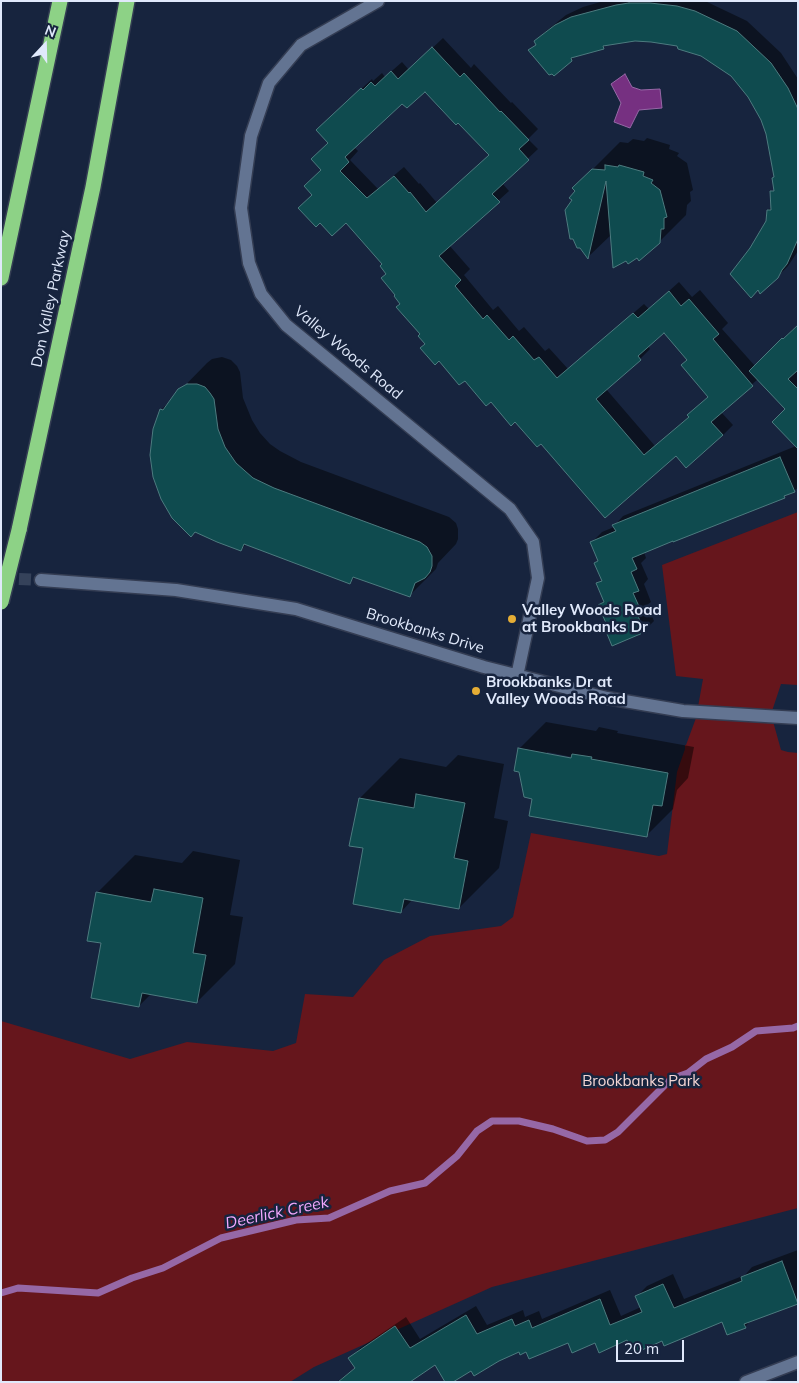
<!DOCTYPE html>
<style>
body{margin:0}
#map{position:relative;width:799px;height:1383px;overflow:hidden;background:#17243e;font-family:Mulish,sans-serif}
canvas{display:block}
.frame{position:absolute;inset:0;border:2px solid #e0e9fb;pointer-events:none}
.north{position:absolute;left:20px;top:20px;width:50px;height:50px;-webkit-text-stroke:4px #17243e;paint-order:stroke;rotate:21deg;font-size:14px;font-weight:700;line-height:20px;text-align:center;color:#e0e9fb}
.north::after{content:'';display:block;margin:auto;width:18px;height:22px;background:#e0e9fb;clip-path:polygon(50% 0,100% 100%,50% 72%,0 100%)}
.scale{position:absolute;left:616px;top:1340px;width:68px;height:22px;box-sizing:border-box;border:2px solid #e0e9fb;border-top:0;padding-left:6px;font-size:15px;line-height:18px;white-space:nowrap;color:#e0e9fb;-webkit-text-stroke:4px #17243e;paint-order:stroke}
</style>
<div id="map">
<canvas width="799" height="1383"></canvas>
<div class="frame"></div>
<div class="north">N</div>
<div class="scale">20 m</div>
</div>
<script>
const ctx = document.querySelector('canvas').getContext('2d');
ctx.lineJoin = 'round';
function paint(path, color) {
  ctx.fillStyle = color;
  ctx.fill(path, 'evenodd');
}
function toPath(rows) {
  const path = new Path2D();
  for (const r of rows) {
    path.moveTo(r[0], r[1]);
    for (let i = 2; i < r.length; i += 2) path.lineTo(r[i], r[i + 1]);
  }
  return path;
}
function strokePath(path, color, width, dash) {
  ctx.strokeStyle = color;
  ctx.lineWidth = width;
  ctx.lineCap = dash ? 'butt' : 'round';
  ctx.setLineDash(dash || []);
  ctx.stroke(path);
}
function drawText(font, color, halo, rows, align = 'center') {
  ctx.font = font + ' Mulish,sans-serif';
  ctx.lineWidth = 5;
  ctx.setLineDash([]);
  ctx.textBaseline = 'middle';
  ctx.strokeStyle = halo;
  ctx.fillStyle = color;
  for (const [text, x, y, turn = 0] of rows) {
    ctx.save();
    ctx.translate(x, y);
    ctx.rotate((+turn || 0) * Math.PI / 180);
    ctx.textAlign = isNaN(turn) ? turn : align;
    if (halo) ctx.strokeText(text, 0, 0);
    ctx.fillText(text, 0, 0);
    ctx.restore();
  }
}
paint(toPath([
 [798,512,798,685,781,684,771,714,781,750,788,752,798,753,798,1208,492,1287,314,1367,290,1382,1,1382,1,1021,130,1059,187,1042,273,1051,296,1043,305,994,353,997,384,960,430,936,501,926,513,917,531,833,659,856,667,854,677,772,685,749,685,745,686,745,696,718,703,679,676,676,662,565]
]), '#66161c');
const water = toPath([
 [625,74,632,87,641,90,660,89,662,108,639,110,630,128,614,122,621,103,611,84,625,74]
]);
paint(water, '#763081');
strokePath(water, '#9668a6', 1);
paint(toPath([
 [604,1,705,1,747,21,781,53,798,79,798,178,768,134,762,119,749,96,732,75,701,55,678,45,635,39,606,45,603,48,575,56,571,60,530,50,537,44,535,42,545,32,566,15,583,7],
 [443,38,471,68,474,64,511,103,512,102,538,129,528,139,538,149,502,183,509,191,449,245,470,269,464,275,493,310,498,306,519,331,524,327,545,351,549,348,568,369,644,304,649,309,679,282,692,297,700,290,728,323,722,329,755,366,793,329,794,330,798,326,798,488,784,497,644,552,646,558,641,563,648,579,644,584,651,602,647,605,654,621,644,631,607,622,600,605,604,600,598,584,602,579,595,563,599,559,592,542,602,532,614,527,614,526,623,516,796,446,787,409,758,379,721,412,733,425,723,435,686,466,676,455,605,516,541,442,465,379,426,343,402,304,384,264,347,221,313,195,322,170,330,142,328,120,372,79,373,81,382,73,385,77,402,62,409,70],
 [425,90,458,121,490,155,437,203,420,183,419,184,404,167,378,189,350,160,358,151,354,147,402,102],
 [664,331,688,360,709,396,690,416,655,446,606,389,640,359,650,349,648,346],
 [647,138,670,145,669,149,679,153,677,156,687,163,693,190,690,192,691,201,687,205,686,215,659,242,612,234,588,257,577,191,574,188,620,142,628,143,633,139,644,141],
 [798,192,798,251,788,266,777,277,751,249,767,221,768,210,772,207],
 [222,357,231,360,237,366,240,372,243,398,252,420,260,433,270,444,280,451,301,462,449,517,456,523,458,529,458,539,456,544,438,563,436,569,409,596,356,576,350,582,246,544,241,550,161,410,207,363,212,359],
 [546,722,596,731,599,727,618,731,617,733,694,747,688,778,677,790,673,809,646,836,534,798,519,749],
 [547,752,577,758,577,760,547,755],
 [458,755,504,764,494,818,508,821,499,868,459,908,413,899,401,912,365,847,360,798,400,758,446,767],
 [193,851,240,860,230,915,243,917,235,964,197,1002,151,994,139,1006,103,942,97,893,135,855,182,863],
 [798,1250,798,1302,752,1319,745,1327,722,1320,662,1339,628,1339,596,1341,569,1342,527,1350,520,1351,472,1369,435,1363,394,1382,337,1382,356,1367,350,1359,360,1348,406,1317,420,1339,476,1306,487,1325,523,1310,525,1317,539,1311,542,1319,610,1290,621,1316,641,1307,637,1296,647,1286,673,1274,684,1299,745,1275,752,1267]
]), '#0007');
strokePath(toPath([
 [1,1293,18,1288,98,1293,132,1278,163,1268,221,1238,296,1220,329,1218,390,1191,425,1183,457,1156,477,1131,492,1121,519,1121,553,1129,587,1141,605,1140,618,1132,671,1079,688,1073,706,1059,732,1047,756,1031,793,1028,798,1026]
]), '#9668a6', 7);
const building = toPath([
 [629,3,650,3,677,6,695,11,737,31,771,63,788,88,798,109,798,239,787,264,782,270,778,278,760,294,758,290,751,298,730,274,750,248,766,221,767,210,771,210,770,191,774,191,772,178,774,177,766,134,761,120,748,97,731,76,701,56,678,49,677,46,651,42,635,41,603,46,604,49,571,58,572,61,554,76,552,74,549,75,528,50,536,45,534,41,555,25,571,17,616,5,629,3],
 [432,47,460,77,464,73,500,112,501,111,529,140,519,149,529,160,492,194,500,202,439,256,461,280,455,286,483,319,487,315,509,340,513,336,534,360,539,357,557,378,633,313,638,318,669,291,681,306,689,299,719,334,713,339,753,386,711,422,723,435,686,468,676,456,605,518,541,444,537,447,515,422,511,426,491,402,486,406,465,381,459,385,439,361,435,365,420,348,425,344,418,336,420,334,396,307,400,304,394,296,395,295,381,278,386,274,380,266,382,264,346,223,332,236,320,223,316,227,298,208,312,195,304,186,321,170,311,159,328,143,316,130,361,88,363,90,371,82,375,86,391,71,398,79,432,47],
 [425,92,456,125,458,123,489,155,426,212,410,192,409,193,394,176,367,198,340,171,349,162,345,157,402,104,407,108,425,92],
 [664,333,687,360,681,365,708,397,687,415,689,417,644,455,596,399,641,360,638,356,664,333],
 [605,165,618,167,619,165,644,172,643,176,653,180,651,183,660,190,667,217,664,218,664,229,661,229,660,243,639,261,637,258,628,264,626,261,613,268,606,181,588,259,580,248,577,248,573,239,570,239,565,210,572,200,569,198,575,191,572,188,592,169,605,170,605,165],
 [798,325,798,370,788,379,798,389,798,449,772,422,785,409,749,371,782,338,783,339,798,325],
 [187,384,197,384,205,387,210,393,214,399,218,429,225,447,236,463,253,478,274,488,420,542,427,547,432,556,432,566,430,572,425,578,415,583,410,597,353,577,350,584,244,544,241,551,217,542,195,532,191,537,172,518,161,499,153,477,150,455,153,429,160,409,163,410,178,389,187,384],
 [780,457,795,492,784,496,785,498,673,542,673,541,632,558,637,569,631,572,639,591,633,593,642,613,637,614,645,632,612,646,603,624,606,623,598,605,604,602,596,583,602,581,594,563,598,561,590,542,616,531,612,525,780,457],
 [518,748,571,758,572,754,592,757,591,759,668,773,662,806,653,805,647,837,529,816,532,799,524,797,519,772,514,771,518,748],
 [416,794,465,803,454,858,468,861,459,909,404,899,401,913,353,904,363,848,349,846,359,798,414,808,416,794],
 [154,889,203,898,193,953,206,955,197,1003,142,993,139,1007,91,998,101,943,87,941,96,892,151,902,154,889],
 [782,1261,798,1304,744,1324,746,1328,727,1335,722,1322,664,1346,662,1341,633,1354,627,1340,599,1353,595,1343,572,1353,568,1343,529,1359,526,1352,520,1355,519,1352,499,1361,474,1376,471,1371,453,1382,445,1382,435,1365,410,1382,338,1382,355,1368,348,1358,395,1326,410,1348,466,1315,477,1334,512,1319,515,1326,529,1320,532,1328,600,1299,610,1325,642,1312,635,1296,663,1284,674,1308,742,1281,741,1277,782,1261]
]);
paint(building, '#0f4b4f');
strokePath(building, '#4d7b7f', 1);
strokePath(toPath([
 [1,578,41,580]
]), '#35425a', 12, [12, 6]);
const street = toPath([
 [746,1382,798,1362]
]);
const secondary = toPath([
 [378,1,301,45,269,83,251,136,241,208,249,263,261,294,286,325,510,509,533,542,538,578,517,676],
 [41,580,176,590,296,609,484,667,607,698,683,711,798,718]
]);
const highway = toPath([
 [1,278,60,1],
 [19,530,93,187,127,1]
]);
strokePath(street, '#343d53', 15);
strokePath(secondary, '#343d53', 15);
strokePath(highway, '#343d53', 18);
strokePath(street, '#637492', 12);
strokePath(secondary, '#637492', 12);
strokePath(highway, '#8dd286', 15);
const highwayBridge = toPath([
 [1,602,19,530]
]);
strokePath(highwayBridge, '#343d53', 18, []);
strokePath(highwayBridge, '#8dd286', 15);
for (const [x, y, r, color] of [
 [512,619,5,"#e5ad35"],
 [476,691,5,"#e5ad35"]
]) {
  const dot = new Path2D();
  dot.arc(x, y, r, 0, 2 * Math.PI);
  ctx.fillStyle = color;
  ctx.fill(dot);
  strokePath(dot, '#17243e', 2);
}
drawText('15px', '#e0e9fb', '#17243e', [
 ["Don Valley Parkway",51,299,-78],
 ["Valley Woods Road",348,353,40],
 ["Brookbanks Drive",425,631,17]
]);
drawText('bold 15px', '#e0e9fb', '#17243e', [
 ["Valley Woods Road",522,610],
 ["at Brookbanks Dr",522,627],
 ["Brookbanks Dr at",486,682],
 ["Valley Woods Road",486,699]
], 'left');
drawText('15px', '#f5d6d4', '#17243e', [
 ["Brookbanks Park",641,1081]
]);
drawText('italic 16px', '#f2a8fe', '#17243e', [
 ["Deerlick Creek",277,1213,-12]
]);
</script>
